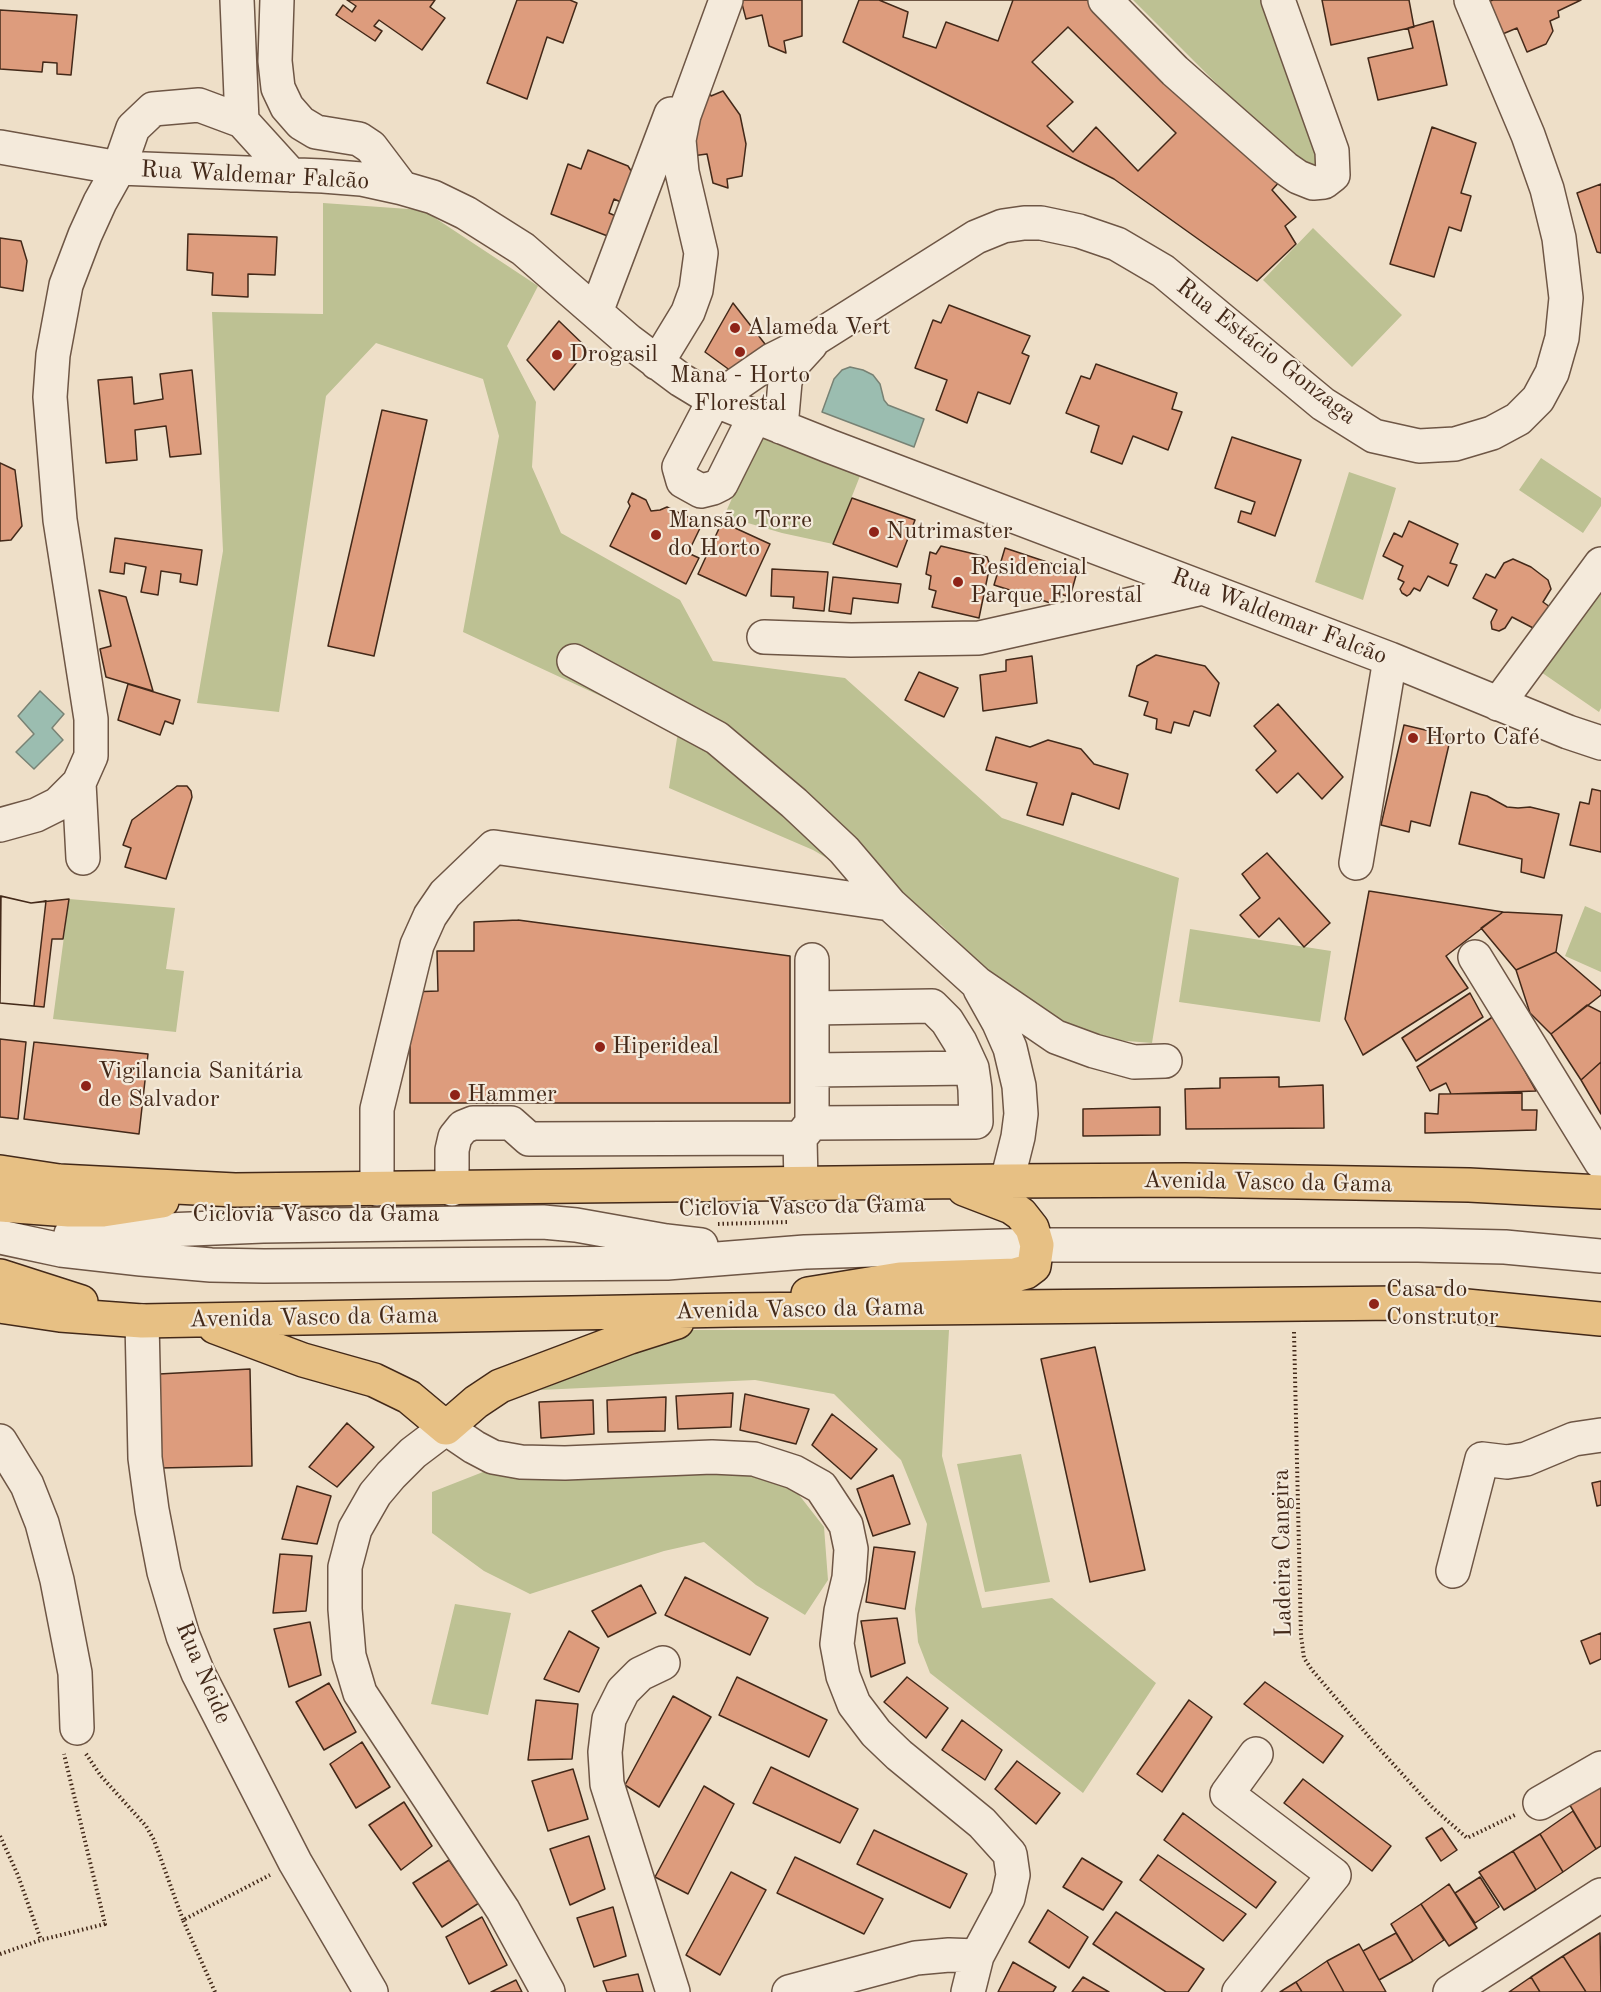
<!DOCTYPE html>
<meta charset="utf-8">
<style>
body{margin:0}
canvas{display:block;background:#eedfc8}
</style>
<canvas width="1601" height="1992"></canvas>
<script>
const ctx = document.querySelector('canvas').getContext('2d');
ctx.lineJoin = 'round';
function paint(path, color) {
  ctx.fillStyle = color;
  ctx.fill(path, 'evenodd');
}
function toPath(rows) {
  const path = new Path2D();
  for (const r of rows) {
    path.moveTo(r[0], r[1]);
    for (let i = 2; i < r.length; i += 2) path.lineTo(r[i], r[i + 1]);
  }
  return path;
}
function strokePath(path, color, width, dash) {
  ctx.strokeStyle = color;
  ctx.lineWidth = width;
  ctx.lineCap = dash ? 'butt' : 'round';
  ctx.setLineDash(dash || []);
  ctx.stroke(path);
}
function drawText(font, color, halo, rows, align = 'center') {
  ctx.font = font + ' "Old Standard TT",serif';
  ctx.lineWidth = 4.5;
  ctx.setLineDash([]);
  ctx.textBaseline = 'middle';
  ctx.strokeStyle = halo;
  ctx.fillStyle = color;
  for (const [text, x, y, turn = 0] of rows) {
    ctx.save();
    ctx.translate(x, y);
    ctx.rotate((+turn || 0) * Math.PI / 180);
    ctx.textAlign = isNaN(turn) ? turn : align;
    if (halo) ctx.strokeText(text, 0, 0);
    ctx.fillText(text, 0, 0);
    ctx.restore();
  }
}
paint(toPath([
 [1133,0,1263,0,1322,159,1319,167,1310,168,1286,157,1222,89],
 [323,203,423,210,538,286,507,346,536,402,532,467,561,533,680,600,713,661,845,678,1002,818,1179,878,1152,1043,1090,1038,1002,986,941,925,813,850,669,788,678,732,463,632,499,436,483,379,376,343,326,396,279,712,197,703,223,551,212,312,323,314],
 [1313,228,1402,315,1352,367,1263,280],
 [760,437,860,476,833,544,782,533,724,516],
 [1541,458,1601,498,1601,506,1583,533,1519,490],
 [1349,472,1396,488,1363,600,1315,582],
 [1601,575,1601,708,1599,712,1538,670],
 [69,899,175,908,166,969,184,971,176,1032,53,1019],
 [1585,906,1601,913,1601,972,1565,956],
 [1190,929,1331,951,1320,1022,1179,1002],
 [693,1330,949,1330,942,1456,982,1608,1052,1598,1156,1683,1083,1793,930,1673,918,1642,915,1609,927,1524,901,1460,834,1394,755,1380,540,1390],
 [1021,1454,1050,1582,985,1592,957,1464],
 [483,1472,745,1474,796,1491,824,1527,828,1580,805,1615,756,1585,704,1542,664,1551,530,1594,484,1571,432,1533,432,1492],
 [455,1604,511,1613,488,1715,431,1704]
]), '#bdc193');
const water = toPath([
 [850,367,863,370,873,375,880,384,884,400,888,405,924,419,914,447,822,412,834,379,842,370,850,367],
 [40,691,64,714,52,728,63,740,34,769,16,752,34,734,18,716,40,691]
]);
paint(water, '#9bbdb0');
strokePath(water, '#788274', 1.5);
const building = toPath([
 [347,0,435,0,430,7,445,18,422,50,379,20,374,26,382,31,375,41,336,15,343,5,352,12,356,6,347,0],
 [517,0,570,0,577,3,563,43,547,37,527,99,487,83,517,0],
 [741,0,802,0,802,36,784,41,786,53,769,46,762,15,746,19,741,0],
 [859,0,1097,0,1281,180,1272,190,1296,217,1285,226,1296,244,1257,281,1114,179,843,42,859,0],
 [879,0,1013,0,998,41,946,22,936,48,903,37,908,12,879,0],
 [1322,0,1409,0,1414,27,1331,45,1322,0],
 [1493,0,1581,0,1558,11,1559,17,1550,21,1553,31,1546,44,1527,52,1517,28,1493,38,1490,1,1493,0],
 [0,10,77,15,71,75,57,74,57,63,43,62,42,72,0,69,0,10],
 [1433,21,1447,85,1378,100,1368,58,1413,48,1408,28,1433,21],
 [1068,27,1176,133,1138,171,1096,127,1073,152,1047,126,1073,102,1032,62,1068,27],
 [708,89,711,96,723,91,740,115,746,144,742,176,727,179,728,188,713,183,707,154,692,156,696,100,708,89],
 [1432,127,1476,143,1461,193,1471,196,1461,231,1449,227,1434,277,1390,264,1432,127],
 [588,150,628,166,633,174,623,203,614,199,609,213,618,217,610,237,551,214,568,164,581,169,588,150],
 [1601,184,1601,253,1597,252,1577,193,1601,184],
 [188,234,277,237,275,275,248,274,248,297,212,295,213,273,187,270,188,234],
 [0,238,21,241,27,261,23,291,0,287,0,238],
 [733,303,772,353,731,371,705,352,733,303],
 [949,305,1030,336,1022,353,1029,356,1010,404,978,392,967,423,936,410,947,380,915,368,933,320,941,323,949,305],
 [559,321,588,349,554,390,527,360,559,321],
 [1096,364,1177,393,1172,409,1182,412,1168,450,1133,436,1122,464,1091,452,1099,426,1066,413,1081,376,1090,379,1096,364],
 [192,370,201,454,170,457,166,426,135,430,137,460,106,463,98,380,132,377,134,404,163,399,160,374,192,370],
 [382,410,427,420,374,656,328,646,382,410],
 [1232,437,1301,460,1275,536,1238,522,1241,511,1251,514,1255,502,1215,488,1232,437],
 [0,463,15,470,22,526,11,540,0,541,0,463],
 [632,493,646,500,651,511,660,510,667,507,702,524,688,553,699,558,686,584,610,546,630,506,628,502,632,493],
 [852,498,915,520,897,567,833,544,852,498],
 [1409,521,1458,544,1450,563,1457,565,1448,586,1428,576,1420,591,1414,588,1410,594,1407,596,1402,593,1400,589,1404,582,1398,579,1403,566,1383,556,1394,533,1402,537,1409,521],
 [722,522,770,544,746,596,698,574,722,522],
 [115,538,202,550,197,585,180,582,181,574,161,571,158,595,141,592,146,567,125,563,124,574,110,572,115,538],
 [941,546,987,557,990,565,979,618,932,607,936,591,929,589,931,576,926,574,930,552,936,554,941,546],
 [1005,548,1077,572,1070,597,1060,594,1057,605,994,585,1005,548],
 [1513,559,1531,567,1548,580,1551,589,1543,602,1550,607,1537,630,1512,617,1505,628,1499,631,1492,629,1491,622,1497,610,1473,598,1486,574,1495,578,1504,563,1513,559],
 [772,569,828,572,824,611,793,608,794,597,771,596,772,569],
 [833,577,901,584,898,603,853,598,851,614,829,611,833,577],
 [99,590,126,597,153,691,106,677,100,649,111,646,99,590],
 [1156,655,1205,666,1219,683,1210,716,1194,711,1189,726,1174,722,1171,733,1156,729,1157,719,1144,715,1148,702,1129,696,1137,666,1156,655],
 [1032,656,1037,703,983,711,980,675,1006,671,1006,660,1032,656],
 [919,672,958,688,944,717,905,700,919,672],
 [128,684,180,700,173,724,165,721,160,735,118,720,128,684],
 [1278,704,1343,777,1322,799,1298,773,1277,793,1256,770,1276,751,1254,726,1278,704],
 [1404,725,1451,736,1430,826,1411,821,1409,832,1381,825,1404,725],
 [996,737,1030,747,1048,740,1081,749,1094,764,1128,774,1119,809,1072,793,1063,825,1027,815,1037,783,986,770,996,737],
 [177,786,187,786,191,791,192,797,166,879,125,867,131,848,123,845,132,820,177,786],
 [1592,789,1601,791,1601,852,1570,845,1580,802,1589,804,1592,789],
 [1471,792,1487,796,1507,807,1518,808,1530,807,1559,814,1544,878,1521,872,1522,859,1459,844,1471,792],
 [1267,853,1330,923,1304,947,1279,918,1259,937,1240,915,1260,898,1242,874,1267,853],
 [1369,891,1503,912,1446,956,1468,988,1363,1055,1345,1019,1369,891],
 [0,896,31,903,69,899,63,939,52,939,44,1007,0,1003,0,896],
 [1,896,31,903,46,901,34,1006,0,1003,1,896],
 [1503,912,1562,915,1556,952,1516,970,1481,928,1503,912],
 [518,920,790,956,790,1103,410,1103,410,992,438,991,437,951,474,951,474,922,518,920],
 [1556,952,1601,991,1601,995,1551,1034,1530,1013,1516,970,1556,952],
 [1470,993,1483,1017,1416,1061,1402,1038,1470,993],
 [1587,1005,1601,1012,1601,1062,1581,1080,1551,1034,1587,1005],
 [1494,1016,1536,1091,1451,1094,1446,1083,1430,1091,1417,1067,1494,1016],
 [0,1039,26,1042,18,1119,0,1117,0,1039],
 [34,1042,148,1054,139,1134,24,1119,34,1042],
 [1601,1062,1601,1114,1581,1080,1601,1062],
 [1279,1077,1279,1087,1323,1085,1324,1128,1186,1129,1185,1089,1220,1088,1220,1078,1279,1077],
 [1522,1093,1522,1110,1537,1110,1536,1130,1425,1133,1425,1113,1438,1114,1439,1094,1522,1093],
 [1160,1107,1160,1135,1083,1136,1083,1109,1160,1107],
 [1095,1347,1145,1570,1090,1582,1041,1359,1095,1347],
 [250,1369,252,1466,160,1468,159,1374,250,1369],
 [733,1393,731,1427,678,1429,676,1396,733,1393],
 [745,1394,809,1409,796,1444,740,1430,745,1394],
 [666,1397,665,1431,608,1432,607,1400,666,1397],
 [593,1400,594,1434,541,1438,539,1402,593,1400],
 [832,1414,877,1449,851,1479,812,1445,832,1414],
 [347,1423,374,1447,337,1487,309,1467,347,1423],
 [893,1475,910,1524,873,1536,857,1489,893,1475],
 [1601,1481,1601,1505,1597,1506,1592,1483,1601,1481],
 [297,1486,331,1496,317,1544,282,1539,297,1486],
 [874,1547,915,1552,905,1609,866,1602,874,1547],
 [280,1554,312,1556,306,1611,273,1613,280,1554],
 [685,1577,768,1618,750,1655,665,1615,685,1577],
 [641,1585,656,1613,608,1637,592,1611,641,1585],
 [897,1618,905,1663,871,1677,861,1621,897,1618],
 [310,1622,321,1675,289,1687,274,1629,310,1622],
 [569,1631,599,1648,579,1692,544,1679,569,1631],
 [1601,1633,1601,1659,1590,1664,1581,1641,1601,1633],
 [737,1677,827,1720,809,1757,719,1715,737,1677],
 [907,1677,948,1708,926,1738,884,1702,907,1677],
 [1265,1682,1343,1736,1323,1763,1244,1704,1265,1682],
 [329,1683,356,1732,324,1750,296,1702,329,1683],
 [673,1696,711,1717,659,1807,625,1785,673,1696],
 [536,1700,578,1704,572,1759,528,1760,536,1700],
 [1189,1700,1212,1717,1162,1792,1137,1774,1189,1700],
 [962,1720,1002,1750,985,1780,942,1750,962,1720],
 [362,1742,390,1787,356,1808,330,1764,362,1742],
 [1017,1761,1060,1793,1036,1824,995,1789,1017,1761],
 [771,1767,858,1809,840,1843,753,1803,771,1767],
 [573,1769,588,1819,548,1831,532,1781,573,1769],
 [1303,1779,1391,1846,1372,1871,1284,1803,1303,1779],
 [1597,1782,1601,1789,1601,1846,1596,1849,1568,1802,1597,1782],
 [704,1786,734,1804,688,1894,655,1877,704,1786],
 [404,1802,432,1846,401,1870,369,1825,404,1802],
 [1573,1811,1596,1849,1563,1872,1540,1834,1573,1811],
 [1183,1813,1276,1882,1256,1908,1164,1840,1183,1813],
 [1442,1828,1457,1850,1441,1861,1426,1838,1442,1828],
 [874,1830,967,1874,950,1908,857,1864,874,1830],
 [1540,1834,1563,1872,1536,1890,1513,1851,1540,1834],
 [589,1836,605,1889,570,1905,550,1849,589,1836],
 [1513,1851,1536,1890,1504,1910,1479,1872,1513,1851],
 [1158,1855,1246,1914,1223,1941,1140,1880,1158,1855],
 [795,1857,883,1899,864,1934,777,1893,795,1857],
 [1082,1858,1122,1882,1103,1910,1063,1887,1082,1858],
 [449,1860,479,1903,442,1927,413,1883,449,1860],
 [731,1872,766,1890,720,1975,686,1955,731,1872],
 [1480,1877,1499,1907,1475,1923,1455,1893,1480,1877],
 [1449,1884,1477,1928,1449,1946,1421,1904,1449,1884],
 [1421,1904,1444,1940,1413,1961,1391,1924,1421,1904],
 [613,1907,626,1956,594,1967,577,1918,613,1907],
 [1048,1910,1088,1937,1069,1968,1029,1942,1048,1910],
 [1116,1912,1204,1969,1188,1992,1166,1992,1093,1944,1116,1912],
 [482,1917,507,1965,469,1984,446,1937,482,1917],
 [1396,1933,1413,1961,1379,1980,1363,1951,1396,1933],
 [1600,1933,1601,1992,1586,1992,1563,1956,1600,1933],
 [1359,1944,1363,1951,1386,1992,1344,1992,1327,1961,1359,1944],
 [1563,1956,1586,1992,1540,1992,1531,1977,1563,1956],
 [1327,1961,1344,1992,1302,1992,1296,1982,1327,1961],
 [1013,1962,1056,1987,1053,1992,998,1992,1013,1962],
 [638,1974,643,1992,607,1992,603,1981,638,1974],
 [1083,1977,1109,1992,1072,1992,1083,1977],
 [1531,1977,1540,1992,1509,1992,1531,1977],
 [516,1980,522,1992,491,1992,516,1980],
 [1296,1982,1302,1992,1280,1992,1296,1982]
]);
paint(building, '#dd9c7d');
strokePath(building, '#432919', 1.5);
const minor = toPath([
 [237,0,242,121],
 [277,0,275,61,278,88,287,107,301,123,316,132,359,139,371,147,402,188],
 [1105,0,1175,71,1285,168,1298,177,1313,183,1324,182,1333,175,1332,151,1278,0],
 [0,147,119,168,323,176,361,179,402,188,433,197,466,213,523,249,629,341,681,380,714,400,829,446,1390,659,1568,732,1601,743],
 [596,312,671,114],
 [657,363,688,312,696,290,701,253,682,172,679,140,684,115,726,0],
 [755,416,721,484,713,488,701,491,683,481,679,467,714,400,772,360,816,338,976,237,1003,226,1024,223,1041,223,1079,231,1117,244,1163,271,1323,404,1374,436,1419,446,1455,444,1492,433,1518,419,1538,399,1552,373,1562,338,1566,298,1559,238,1547,189,1528,135,1471,0],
 [781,427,785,382,790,367,811,344],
 [764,637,851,640,979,638,1203,588],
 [574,661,717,738,794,803,844,850,890,904],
 [1498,704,1601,564],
 [79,783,83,858],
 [0,825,36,815,58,804,79,783,91,756,91,719,60,520,50,397,53,355,66,285,85,235,100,202,119,168,133,128,153,109,199,105,242,121,291,175],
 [1356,863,1390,659],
 [1475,957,1601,1162],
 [812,960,812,1123],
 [980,989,999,1023,1010,1048,1019,1086,1021,1114,1018,1137,1007,1181],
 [812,1070,972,1068],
 [800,1138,812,1123,976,1122,975,1089,972,1068,960,1042,947,1021,932,1006,812,1008],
 [377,1189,377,1109,417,945,430,916,445,894,494,847,890,904,977,983,1056,1037,1094,1051,1134,1062,1165,1061],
 [452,1189,452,1150,455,1137,463,1127,473,1123,511,1123,529,1139,800,1138,801,1184],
 [71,1234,263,1226,543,1222,576,1225,666,1241,701,1245],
 [0,1237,61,1250,141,1259,211,1265,264,1266,667,1263,805,1252,1037,1245,1418,1245,1505,1247,1601,1256],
 [142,1321,145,1458,152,1510,164,1572,183,1636,198,1673,295,1862,371,1992],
 [0,1441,27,1485,42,1523,57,1580,75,1673,77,1728],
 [1453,1571,1482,1459,1507,1462,1526,1459,1574,1439,1601,1435],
 [663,1663,640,1674,623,1691,609,1719,605,1752,607,1784,673,1992],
 [1540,1803,1601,1768],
 [548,1992,503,1910,360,1693,349,1656,345,1609,345,1567,355,1529,375,1494,391,1475,413,1453,446,1428,474,1447,493,1457,521,1462,565,1463,712,1457,754,1459,794,1472,821,1487,846,1525,851,1549,849,1578,841,1611,837,1644,843,1676,854,1704,876,1733,899,1755,982,1823,1010,1854,1013,1875,1008,1898,977,1956,968,1992],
 [789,1992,916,1958,949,1955,977,1956],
 [1239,1992,1334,1875,1227,1794,1256,1754],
 [1450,1992,1601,1895]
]);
const major = toPath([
 [0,1172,59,1181,235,1190,1007,1181,1185,1180,1469,1185,1601,1192],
 [0,1205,69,1210,103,1210,162,1201],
 [0,1276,81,1302],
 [808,1294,900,1279,1015,1275,1026,1272,1034,1266,1037,1245,1032,1228,1021,1214,1011,1207,964,1189],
 [0,1306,60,1315,142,1321,733,1310,1399,1303,1456,1305,1601,1319],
 [215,1327,303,1360,374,1380,409,1397,446,1428,476,1402,500,1386,630,1337,677,1322]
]);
strokePath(minor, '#6e5645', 36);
strokePath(major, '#432919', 36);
strokePath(toPath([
 [718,1224,789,1222],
 [1294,1332,1301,1636,1304,1658,1312,1670,1376,1745,1433,1808,1467,1838,1517,1814],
 [86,1754,101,1776,146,1826,154,1840,183,1920],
 [0,1836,17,1873,41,1940],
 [0,1954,41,1940,105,1924,64,1754],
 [215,1992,183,1920,270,1875]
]), '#432919', 4, [1.5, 3]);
strokePath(minor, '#f4eadb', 33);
strokePath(major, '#e7c084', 33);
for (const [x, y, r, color] of [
 [735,328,6,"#8f2418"],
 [740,352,6,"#8f2418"],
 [557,355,6,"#8f2418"],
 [874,532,6,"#8f2418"],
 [656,535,6,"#8f2418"],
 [958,582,6,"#8f2418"],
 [1413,738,6,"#8f2418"],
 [600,1047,6,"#8f2418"],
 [86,1086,6,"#8f2418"],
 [455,1095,6,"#8f2418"],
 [1374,1304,6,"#8f2418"]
]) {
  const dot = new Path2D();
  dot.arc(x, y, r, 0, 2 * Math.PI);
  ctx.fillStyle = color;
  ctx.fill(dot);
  strokePath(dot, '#f4eadb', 2);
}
drawText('24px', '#432919', '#f4eadb', [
 ["Rua Waldemar Falcão",255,176,3],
 ["Rua Estácio Gonzaga",1266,352,38],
 ["Rua Waldemar Falcão",1279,617,21],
 ["Avenida Vasco da Gama",1268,1183,1],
 ["Ciclovia Vasco da Gama",802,1207,-1],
 ["Ciclovia Vasco da Gama",316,1215],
 ["Avenida Vasco da Gama",800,1310,-1],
 ["Avenida Vasco da Gama",314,1318,-1],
 ["Ladeira Cangira",1283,1553,-91],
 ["Rua Neide",203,1673,67]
]);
drawText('24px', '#432919', '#f4eadb', [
 ["Alameda Vert",747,328],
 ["Drogasil",569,355],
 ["Mana - Horto",740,376,"center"],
 ["Florestal",740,404,"center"],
 ["Mansão Torre",668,521],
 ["do Horto",668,549],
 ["Nutrimaster",886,532],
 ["Residencial",970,568],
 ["Parque Florestal",970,596],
 ["Horto Café",1425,738],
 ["Hiperideal",612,1047],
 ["Vigilancia Sanitária",98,1072],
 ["de Salvador",98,1100],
 ["Hammer",467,1095],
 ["Casa do",1386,1290],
 ["Construtor",1386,1318]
], 'left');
</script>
